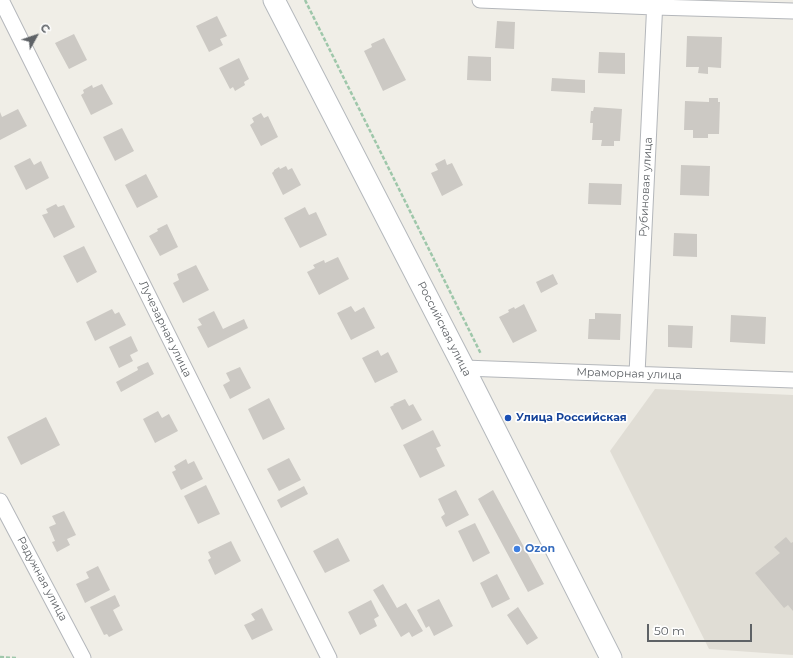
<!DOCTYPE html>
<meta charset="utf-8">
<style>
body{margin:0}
#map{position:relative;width:793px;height:658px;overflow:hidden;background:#f0eee7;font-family:Montserrat,sans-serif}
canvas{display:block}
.north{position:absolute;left:16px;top:16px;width:40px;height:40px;-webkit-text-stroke:3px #fff;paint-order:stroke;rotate:50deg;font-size:11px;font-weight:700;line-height:16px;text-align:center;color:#5e6266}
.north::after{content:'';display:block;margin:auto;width:14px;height:18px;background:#5e6266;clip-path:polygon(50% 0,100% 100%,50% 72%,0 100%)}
.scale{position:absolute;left:647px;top:624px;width:105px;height:18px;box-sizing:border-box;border:2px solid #5e6266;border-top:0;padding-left:5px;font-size:12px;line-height:14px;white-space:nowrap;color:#5e6266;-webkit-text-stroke:3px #fff;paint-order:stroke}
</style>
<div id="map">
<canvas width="793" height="658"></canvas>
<div class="north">С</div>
<div class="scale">50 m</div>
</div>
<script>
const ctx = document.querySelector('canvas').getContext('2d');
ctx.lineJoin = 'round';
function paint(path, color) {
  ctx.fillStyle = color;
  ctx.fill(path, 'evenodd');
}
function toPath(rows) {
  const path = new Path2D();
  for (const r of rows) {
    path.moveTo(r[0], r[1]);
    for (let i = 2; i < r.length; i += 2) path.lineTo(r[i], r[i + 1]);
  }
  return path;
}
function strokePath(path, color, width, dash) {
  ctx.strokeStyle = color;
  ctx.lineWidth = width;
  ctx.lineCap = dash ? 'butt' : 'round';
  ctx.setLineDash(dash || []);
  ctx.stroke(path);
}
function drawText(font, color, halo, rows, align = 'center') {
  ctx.font = font + ' Montserrat,sans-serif';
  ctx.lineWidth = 3.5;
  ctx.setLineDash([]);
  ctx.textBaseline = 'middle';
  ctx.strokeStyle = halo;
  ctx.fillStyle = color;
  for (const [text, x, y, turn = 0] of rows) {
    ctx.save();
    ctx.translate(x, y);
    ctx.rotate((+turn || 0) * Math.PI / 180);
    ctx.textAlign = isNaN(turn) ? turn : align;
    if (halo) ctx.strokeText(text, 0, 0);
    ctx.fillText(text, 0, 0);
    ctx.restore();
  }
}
paint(toPath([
 [655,389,793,395,793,655,709,649,610,451]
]), '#e0ddd5');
paint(toPath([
 [217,16,227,36,220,39,223,45,209,52,196,26],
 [497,21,515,22,514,49,495,48],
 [74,34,87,60,69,69,55,43],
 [687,36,722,37,721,68,708,67,708,74,698,73,699,67,686,67],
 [384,38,406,80,383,91,364,51,372,47,371,44],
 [599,52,625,53,625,74,598,73],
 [468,56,491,57,491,81,467,80],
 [239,58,249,79,244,82,245,85,235,91,233,87,230,89,219,68],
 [552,78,585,80,585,93,551,91],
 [102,84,113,104,91,115,81,95,84,93,83,90,92,85,93,88],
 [709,98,718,98,718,102,720,102,719,134,708,134,708,138,693,138,693,130,684,130,685,101,709,102],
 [594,107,622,109,620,141,614,141,614,146,601,146,602,140,592,140,593,123,590,123,591,111,593,111],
 [18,109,27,126,0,140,0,112,2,117],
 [261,113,264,118,268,116,278,137,261,146,250,125,254,122,252,118],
 [122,128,134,151,115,161,103,137],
 [30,158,34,165,41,161,49,178,26,190,14,166],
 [445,159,447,165,452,163,463,185,442,196,431,173,438,170,435,164],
 [681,165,710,166,709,196,680,195],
 [286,166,288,170,292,168,301,185,283,195,272,173,274,171,274,170,279,167,280,169],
 [146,174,158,197,137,208,125,185],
 [589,183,622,184,621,205,588,204],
 [56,204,58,207,64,205,75,227,54,238,42,215,48,213,46,209],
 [305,207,309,215,316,212,327,235,300,248,284,218],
 [167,224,178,247,160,256,149,236,158,231,157,229],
 [674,233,697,234,697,257,673,256],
 [84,246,97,272,77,283,63,256],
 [338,257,349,279,319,295,307,272,315,268,313,265,324,260,325,263],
 [196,265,209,290,183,303,173,283,179,280,177,274],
 [553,274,558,284,541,293,536,282],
 [524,304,537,331,513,343,499,317,509,312,508,310,514,307,515,309],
 [351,306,355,312,364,307,375,328,351,340,337,313],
 [112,309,115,314,119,312,126,325,95,341,86,322],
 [214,311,223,329,244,319,248,328,208,348,197,327,202,325,198,319],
 [595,313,621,314,620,340,588,339,589,319,595,319],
 [731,315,766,317,765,344,730,342],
 [668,325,693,326,692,348,668,347],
 [131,336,138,351,130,355,133,361,119,368,109,347],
 [378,350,381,356,388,352,398,372,375,383,362,358],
 [148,362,154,374,121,392,116,382,138,370,137,367],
 [240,367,251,388,230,399,223,385,230,381,226,373],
 [269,398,285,429,263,440,248,409],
 [405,399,409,406,413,404,422,420,402,430,390,407,394,405,393,404],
 [158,411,162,418,169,414,178,431,155,443,143,419],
 [46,417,60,445,21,465,7,437],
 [433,430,441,446,436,448,445,466,420,478,403,445],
 [289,458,301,480,279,491,267,469],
 [186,459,188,464,194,461,203,479,181,490,172,472,176,470,174,466],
 [206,485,220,514,198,524,184,496],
 [304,486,308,494,281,508,277,500],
 [456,490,469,515,446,527,441,517,445,514,438,499],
 [493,490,544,584,528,592,478,499],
 [64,511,76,535,67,539,70,545,57,552,52,542,55,541,49,527,56,524,52,516],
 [475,523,490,553,473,562,458,531],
 [786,537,791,543,793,542,793,611,788,605,784,608,755,573,780,553,774,547],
 [338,538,350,561,325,573,313,551],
 [231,541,241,561,215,575,208,560,211,558,208,552],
 [98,566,110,590,85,603,76,584,89,578,86,572],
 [497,574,510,599,492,608,480,583],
 [383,584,397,608,406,603,423,631,412,637,409,632,401,637,373,590],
 [115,595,120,606,113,610,123,630,109,637,107,634,104,635,90,607],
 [439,599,453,626,434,636,429,626,426,628,417,610],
 [371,600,379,616,374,619,377,626,360,635,348,612],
 [518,607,538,638,527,645,507,615],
 [262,608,273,630,252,640,244,625,255,620,251,614]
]), '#ccc9c4');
const street = toPath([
 [1,0,329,658],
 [480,0,655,7,793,11],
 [464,368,793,380],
 [637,374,655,0],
 [0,501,83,658]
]);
const secondary = toPath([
 [274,0,464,368,611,658]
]);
strokePath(street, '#b4b7bb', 17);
strokePath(secondary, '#b5b9bd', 23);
strokePath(toPath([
 [305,0,481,354],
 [0,657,16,658]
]), '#9ec7aa', 2.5, [4, 2]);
strokePath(street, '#fff', 15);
strokePath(secondary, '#fff', 21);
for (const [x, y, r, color] of [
 [508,418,4,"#1a4fb4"],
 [517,549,4,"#3f7fe0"]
]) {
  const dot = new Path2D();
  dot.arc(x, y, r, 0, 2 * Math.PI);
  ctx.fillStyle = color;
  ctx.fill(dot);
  strokePath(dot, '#fff', 1.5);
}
drawText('11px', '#5e6266', '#fff', [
 ["Рубиновая улица",646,187,-87],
 ["Лучезарная улица",165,329,64],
 ["Российская улица",444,329,63],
 ["Мраморная улица",629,374,2],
 ["Радужная улица",42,579,62]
]);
drawText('bold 11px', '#164399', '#fff', [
 ["Улица Российская",516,418]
], 'left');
drawText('bold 11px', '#366cbe', '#fff', [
 ["Ozon",525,549]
], 'left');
</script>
